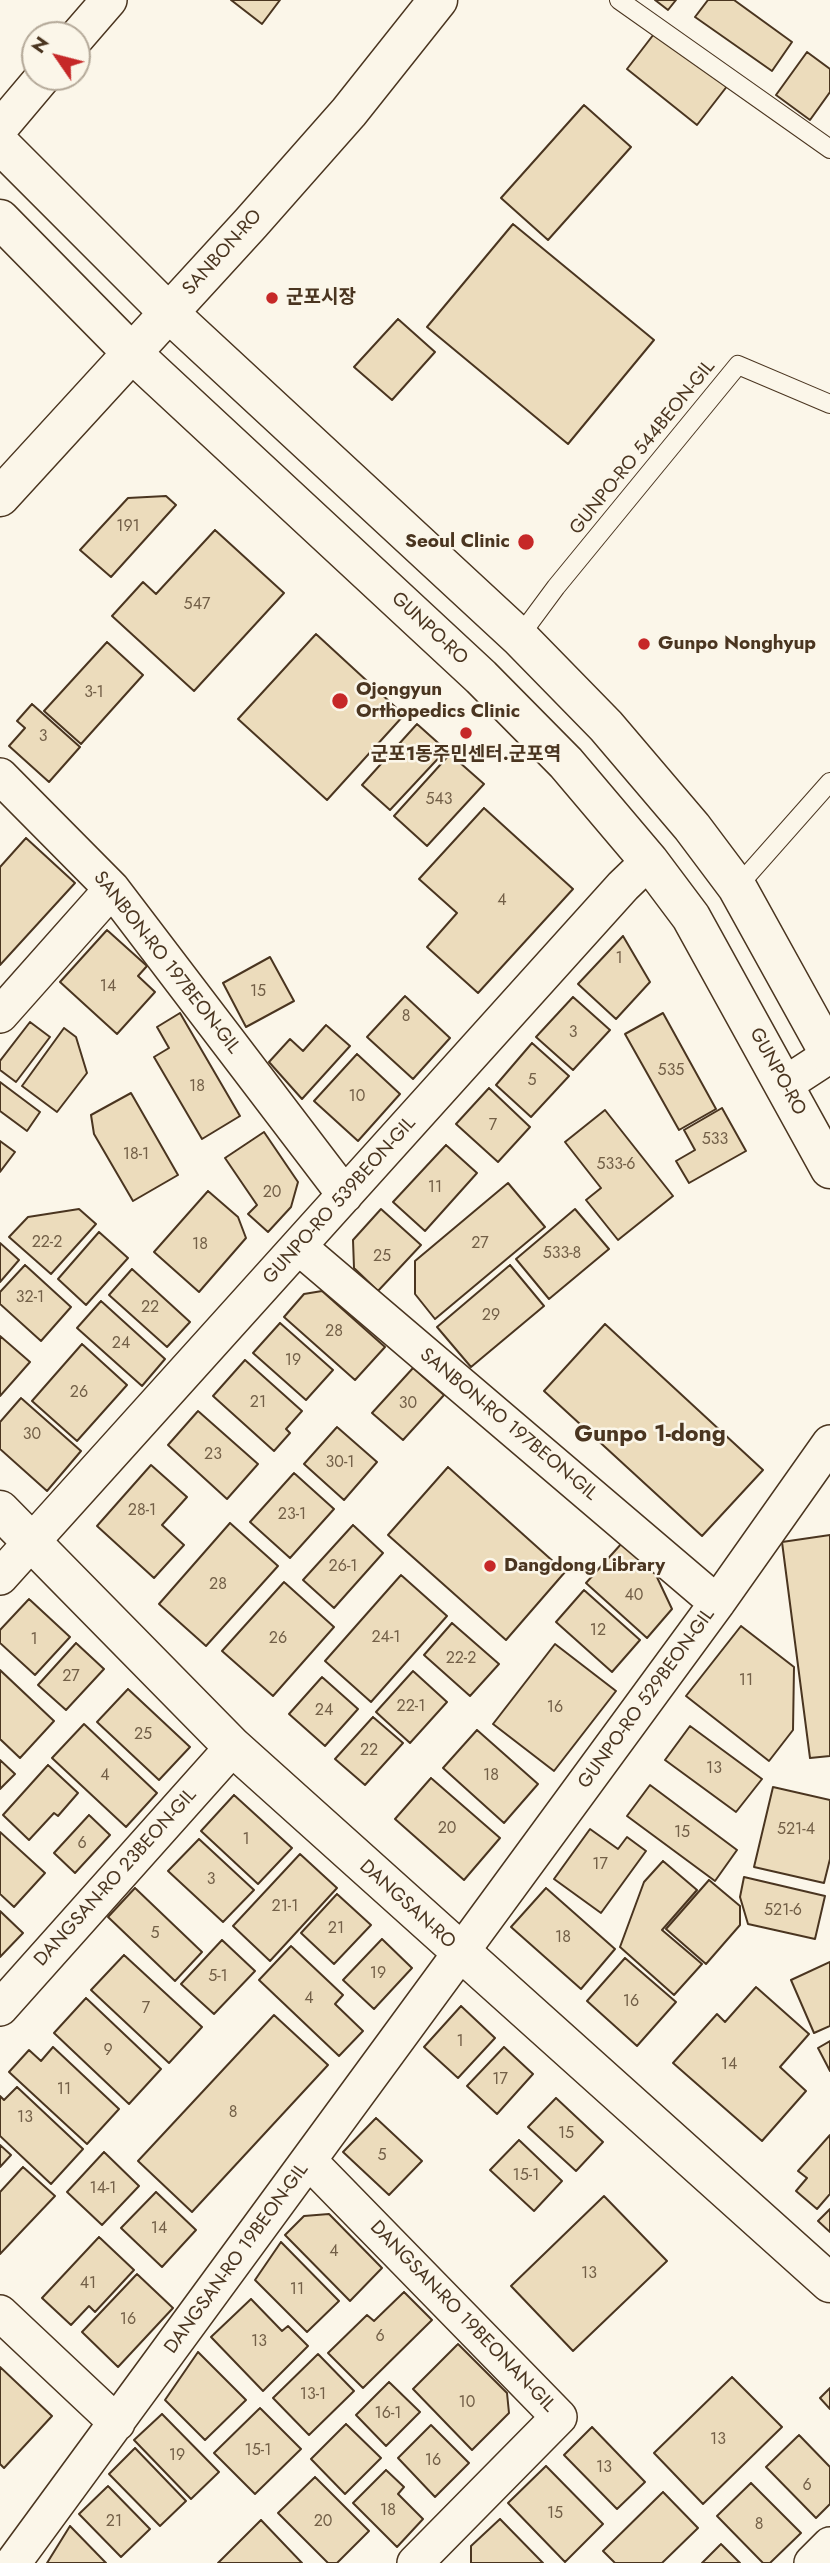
<!DOCTYPE html>
<meta charset="utf-8">
<style>
body{margin:0}
#map{position:relative;width:830px;height:2563px;overflow:hidden;background:#fbf6e9;font-family:Jost,sans-serif}
canvas{display:block}
.north{position:absolute;left:21px;top:21px;width:70px;height:70px;box-sizing:border-box;background:#fbf6e9;border:2px solid #b4a999;border-radius:50%;rotate:305deg;font-size:19px;font-weight:700;line-height:28px;text-align:center;color:#4a3520}
.north::after{content:'';display:block;margin:auto;width:24px;height:32px;background:#c62828;clip-path:polygon(50% 0,100% 100%,50% 72%,0 100%)}
</style>
<div id="map">
<canvas width="830" height="2563"></canvas>
<div class="north">N</div>
</div>
<script>
const ctx = document.querySelector('canvas').getContext('2d');
ctx.lineJoin = 'round';
function paint(path, color) {
  ctx.fillStyle = color;
  ctx.fill(path, 'evenodd');
}
function toPath(rows) {
  const path = new Path2D();
  for (const r of rows) {
    path.moveTo(r[0], r[1]);
    for (let i = 2; i < r.length; i += 2) path.lineTo(r[i], r[i + 1]);
  }
  return path;
}
function strokePath(path, color, width, dash) {
  ctx.strokeStyle = color;
  ctx.lineWidth = width;
  ctx.lineCap = dash ? 'butt' : 'round';
  ctx.setLineDash(dash || []);
  ctx.stroke(path);
}
function drawText(font, color, halo, rows, align = 'center') {
  ctx.font = font + ' Jost,"Noto Sans KR",sans-serif';
  ctx.lineWidth = 5;
  ctx.setLineDash([]);
  ctx.textBaseline = 'middle';
  ctx.strokeStyle = halo;
  ctx.fillStyle = color;
  for (const [text, x, y, turn = 0] of rows) {
    ctx.save();
    ctx.translate(x, y);
    ctx.rotate((+turn || 0) * Math.PI / 180);
    ctx.textAlign = isNaN(turn) ? turn : align;
    if (halo) ctx.strokeText(text, 0, 0);
    ctx.fillText(text, 0, 0);
    ctx.restore();
  }
}
const building = toPath([
 [231,0,280,0,262,24,231,0],
 [655,0,676,0,668,10,655,0],
 [708,0,734,0,792,42,772,71,695,17,708,0],
 [657,30,728,85,697,125,627,69,657,30],
 [807,52,830,69,830,92,810,120,776,95,807,52],
 [584,105,631,147,548,240,501,198,584,105],
 [513,224,654,340,568,444,427,327,513,224],
 [398,319,435,352,392,400,354,367,398,319],
 [166,496,176,505,111,577,80,550,128,498,166,496],
 [215,530,284,593,194,691,112,616,143,582,156,594,215,530],
 [316,634,404,715,327,800,238,719,316,634],
 [107,642,143,675,81,744,44,711,107,642],
 [32,704,80,747,49,782,9,746,25,728,17,721,32,704],
 [417,724,446,750,390,810,362,785,417,724],
 [450,754,484,784,427,846,394,816,450,754],
 [484,808,573,889,478,993,427,947,457,913,419,879,484,808],
 [26,838,75,883,0,965,0,867,26,838],
 [107,930,147,966,138,976,155,992,117,1034,60,982,107,930],
 [623,936,650,982,616,1019,578,984,623,936],
 [270,957,294,1001,246,1027,223,983,270,957],
 [405,996,450,1038,413,1079,367,1037,405,996],
 [573,997,610,1030,573,1070,536,1037,573,997],
 [180,1013,240,1116,202,1139,154,1057,169,1048,157,1027,180,1013],
 [663,1013,716,1109,679,1130,625,1034,663,1013],
 [30,1022,50,1037,16,1082,0,1070,0,1061,30,1022],
 [326,1025,350,1046,302,1099,269,1062,290,1039,303,1051,326,1025],
 [64,1028,76,1037,87,1073,57,1112,22,1086,64,1028],
 [532,1043,569,1076,531,1117,496,1085,532,1043],
 [357,1054,400,1094,358,1141,314,1101,357,1054],
 [0,1082,40,1112,27,1131,0,1111,0,1082],
 [489,1088,530,1127,498,1162,456,1124,489,1088],
 [131,1093,178,1175,133,1201,94,1134,91,1115,131,1093],
 [722,1108,746,1151,689,1183,676,1161,695,1150,684,1130,722,1108],
 [605,1110,673,1196,618,1240,586,1200,601,1188,565,1142,605,1110],
 [264,1132,298,1182,291,1207,268,1232,248,1214,257,1205,225,1158,264,1132],
 [0,1141,15,1152,0,1172,0,1141],
 [446,1145,477,1173,425,1231,393,1202,446,1145],
 [508,1183,545,1227,435,1319,415,1294,415,1261,508,1183],
 [208,1191,238,1217,246,1238,199,1292,154,1252,208,1191],
 [79,1209,96,1224,51,1274,9,1237,28,1217,79,1209],
 [381,1209,421,1245,378,1291,354,1268,353,1240,381,1209],
 [575,1209,609,1249,549,1299,516,1259,575,1209],
 [99,1232,128,1258,86,1305,58,1279,99,1232],
 [0,1243,19,1260,0,1282,0,1243],
 [25,1265,71,1307,41,1341,0,1304,0,1292,25,1265],
 [510,1265,544,1306,471,1367,437,1327,510,1265],
 [132,1269,190,1322,167,1347,109,1295,132,1269],
 [322,1291,385,1347,355,1380,284,1317,304,1294,322,1291],
 [101,1301,165,1359,142,1386,77,1328,101,1301],
 [280,1323,333,1370,306,1400,253,1353,280,1323],
 [605,1324,763,1470,702,1536,544,1391,605,1324],
 [0,1336,30,1362,0,1396,0,1336],
 [82,1344,127,1385,77,1441,32,1401,82,1344],
 [245,1360,302,1411,286,1429,290,1433,274,1451,213,1396,245,1360],
 [413,1368,444,1395,403,1440,372,1413,413,1368],
 [21,1398,81,1451,47,1491,0,1449,0,1422,21,1398],
 [198,1411,258,1464,227,1499,168,1445,198,1411],
 [337,1427,377,1462,344,1500,304,1464,337,1427],
 [151,1465,187,1497,162,1525,184,1545,154,1578,97,1526,151,1465],
 [448,1467,565,1572,506,1640,388,1535,448,1467],
 [294,1473,334,1509,290,1558,250,1522,294,1473],
 [230,1523,278,1566,206,1646,159,1604,230,1523],
 [353,1525,383,1553,334,1608,303,1580,353,1525],
 [830,1535,830,1756,810,1758,782,1542,830,1535],
 [622,1543,655,1573,672,1609,647,1638,586,1583,622,1543],
 [401,1575,447,1616,371,1702,325,1661,401,1575],
 [284,1582,334,1627,273,1696,222,1651,284,1582],
 [584,1590,640,1640,612,1672,556,1622,584,1590],
 [29,1599,70,1637,35,1675,0,1643,0,1630,29,1599],
 [452,1623,499,1664,470,1696,424,1655,452,1623],
 [741,1626,794,1667,793,1730,769,1761,686,1696,741,1626],
 [76,1643,104,1669,66,1710,38,1685,76,1643],
 [555,1644,616,1691,554,1771,493,1724,555,1644],
 [0,1670,54,1721,20,1758,0,1739,0,1670],
 [413,1671,447,1702,410,1743,376,1712,413,1671],
 [322,1677,358,1709,325,1746,289,1714,322,1677],
 [128,1689,190,1747,159,1780,97,1722,128,1689],
 [373,1717,403,1743,365,1785,335,1759,373,1717],
 [84,1724,157,1793,126,1827,52,1758,84,1724],
 [690,1726,762,1779,736,1812,665,1760,690,1726],
 [477,1730,538,1784,504,1823,443,1768,477,1730],
 [0,1760,15,1774,0,1789,0,1760],
 [48,1765,78,1793,58,1816,54,1813,29,1840,3,1815,48,1765],
 [431,1778,500,1838,464,1880,395,1819,431,1778],
 [650,1785,737,1850,715,1881,627,1816,650,1785],
 [773,1787,830,1800,830,1859,824,1883,754,1867,773,1787],
 [234,1795,292,1848,258,1884,201,1831,234,1795],
 [89,1815,110,1835,75,1873,54,1853,89,1815],
 [590,1829,618,1849,627,1837,646,1851,601,1913,554,1879,590,1829],
 [0,1832,45,1873,14,1907,0,1894,0,1832],
 [199,1839,254,1890,223,1922,168,1871,199,1839],
 [300,1854,337,1888,270,1961,233,1926,300,1854],
 [663,1861,697,1890,662,1930,702,1964,674,1995,620,1947,644,1882,663,1861],
 [744,1877,825,1896,815,1939,748,1924,740,1897,744,1877],
 [709,1880,740,1906,740,1925,706,1964,666,1929,709,1880],
 [135,1888,202,1952,175,1981,108,1917,135,1888],
 [546,1888,615,1949,581,1989,511,1927,546,1888],
 [337,1894,371,1925,334,1964,301,1933,337,1894],
 [0,1911,23,1933,0,1957,0,1911],
 [382,1939,412,1968,374,2009,343,1980,382,1939],
 [222,1940,255,1971,214,2014,181,1984,222,1940],
 [291,1946,343,1995,335,2004,363,2031,339,2056,259,1980,291,1946],
 [124,1955,202,2027,169,2063,91,1990,124,1955],
 [625,1958,676,2002,637,2046,587,2001,625,1958],
 [830,1962,830,2026,814,2033,791,1980,830,1962],
 [756,1987,809,2034,780,2067,806,2091,762,2141,673,2063,717,2014,725,2022,756,1987],
 [86,1998,161,2069,129,2104,54,2033,86,1998],
 [461,2006,495,2038,458,2078,424,2047,461,2006],
 [274,2015,328,2065,192,2212,138,2161,274,2015],
 [830,2041,830,2071,818,2048,830,2041],
 [53,2047,119,2109,87,2144,9,2072,29,2050,41,2061,53,2047],
 [504,2047,533,2074,497,2114,467,2086,504,2047],
 [17,2087,83,2149,51,2184,0,2136,0,2096,4,2100,17,2087],
 [556,2098,603,2142,576,2171,528,2127,556,2098],
 [376,2118,422,2161,389,2195,343,2152,376,2118],
 [830,2135,830,2194,817,2209,796,2191,807,2178,798,2171,830,2135],
 [519,2140,562,2181,534,2211,490,2170,519,2140],
 [0,2145,11,2155,0,2167,0,2145],
 [104,2152,139,2186,102,2225,67,2192,104,2152],
 [23,2167,55,2196,0,2254,0,2192,23,2167],
 [156,2192,196,2230,162,2267,121,2228,156,2192],
 [604,2196,667,2261,573,2351,511,2286,604,2196],
 [830,2209,830,2232,818,2221,830,2209],
 [329,2214,382,2268,350,2301,285,2235,304,2216,329,2214],
 [99,2237,134,2270,95,2312,89,2306,71,2325,42,2298,99,2237],
 [281,2242,339,2301,307,2332,255,2280,281,2242],
 [137,2274,173,2308,118,2367,82,2332,137,2274],
 [404,2292,432,2320,363,2388,328,2353,367,2315,374,2321,404,2292],
 [251,2299,282,2331,288,2326,308,2346,263,2391,211,2337,251,2299],
 [458,2344,507,2393,509,2413,472,2450,413,2389,458,2344],
 [198,2352,246,2400,205,2440,165,2400,198,2352],
 [318,2354,354,2391,309,2435,273,2398,318,2354],
 [0,2367,52,2416,4,2468,0,2464,0,2367],
 [732,2377,782,2427,703,2504,654,2453,732,2377],
 [389,2382,420,2412,386,2446,356,2415,389,2382],
 [830,2388,830,2409,820,2398,830,2388],
 [260,2408,301,2449,255,2494,214,2453,260,2408],
 [162,2414,219,2472,191,2499,134,2440,162,2414],
 [346,2424,381,2458,345,2494,311,2459,346,2424],
 [431,2425,469,2463,435,2497,398,2458,431,2425],
 [592,2427,645,2482,617,2509,564,2455,592,2427],
 [799,2435,830,2467,830,2504,816,2518,766,2467,799,2435],
 [135,2448,186,2501,160,2526,109,2474,135,2448],
 [546,2466,603,2524,565,2562,508,2503,546,2466],
 [386,2470,404,2487,398,2494,423,2519,397,2547,353,2503,386,2470],
 [315,2477,369,2531,337,2563,328,2563,278,2513,315,2477],
 [751,2483,801,2533,770,2563,763,2563,717,2516,751,2483],
 [108,2486,150,2529,121,2557,79,2514,108,2486],
 [663,2492,698,2528,662,2563,615,2563,603,2551,663,2492],
 [500,2519,543,2563,471,2563,471,2546,500,2519],
 [261,2520,302,2563,218,2563,261,2520],
 [70,2526,106,2563,47,2563,70,2526],
 [721,2544,740,2563,702,2563,721,2544]
]);
paint(building, '#ecdcbc');
strokePath(building, '#4a3520', 2);
const service = toPath([
 [619,0,830,149],
 [519,637,556,587,738,365,830,404],
 [737,887,830,782]
]);
const minor = toPath([
 [77,37,109,0],
 [0,128,43,77],
 [0,776,112,889,345,1195],
 [0,1015,112,889],
 [784,1085,830,1055],
 [299,1247,717,1603],
 [0,1577,623,886,649,861],
 [0,2008,233,1747],
 [309,2161,559,2417,415,2563],
 [0,2313,117,2423],
 [13,2563,717,1603,830,1443],
 [812,2563,830,2545]
]);
const tertiary = toPath([
 [0,497,251,223,349,112,438,0],
 [0,1510,233,1747,830,2283]
]);
const primary = toPath([
 [0,144,169,313,519,637,606,726,692,827,737,887,830,1055],
 [0,219,132,353,481,677,566,763,649,861,691,917,830,1169]
]);
strokePath(service, '#4a3520', 20);
strokePath(minor, '#4a3520', 38);
strokePath(tertiary, '#4a3520', 41);
strokePath(primary, '#4a3520', 41);
strokePath(service, '#fbf6e9', 18);
strokePath(minor, '#fbf6e9', 35);
strokePath(tertiary, '#fbf6e9', 38);
strokePath(primary, '#fbf6e9', 38);
for (const [x, y, r, color] of [
 [272,298,7,"#c62828"],
 [526,542,9,"#c62828"],
 [644,644,7,"#c62828"],
 [340,701,9,"#c62828"],
 [466,733,7,"#c62828"],
 [490,1566,7,"#c62828"]
]) {
  const dot = new Path2D();
  dot.arc(x, y, r, 0, 2 * Math.PI);
  ctx.fillStyle = color;
  ctx.fill(dot);
  strokePath(dot, '#fbf6e9', 2.5);
}
drawText('16px', '#725f47', null, [
 ["191",128,527],
 ["547",197,605],
 ["3-1",94,693],
 ["3",43,737],
 ["543",439,800],
 ["4",502,901],
 ["1",619,959],
 ["14",108,987],
 ["15",258,992],
 ["8",406,1017],
 ["3",573,1033],
 ["535",671,1071],
 ["5",532,1081],
 ["18",197,1087],
 ["10",357,1097],
 ["7",493,1126],
 ["533",715,1140],
 ["18-1",136,1155],
 ["533-6",616,1165],
 ["11",435,1188],
 ["20",272,1193],
 ["22-2",47,1243],
 ["27",480,1244],
 ["18",200,1245],
 ["533-8",562,1254],
 ["25",382,1257],
 ["32-1",30,1298],
 ["22",150,1308],
 ["29",491,1316],
 ["28",334,1332],
 ["24",121,1344],
 ["19",293,1361],
 ["26",79,1393],
 ["21",258,1403],
 ["30",408,1404],
 ["30",32,1435],
 ["23",213,1455],
 ["30-1",340,1463],
 ["28-1",142,1511],
 ["23-1",292,1515],
 ["26-1",343,1567],
 ["28",218,1585],
 ["40",634,1596],
 ["12",598,1631],
 ["24-1",386,1638],
 ["26",278,1639],
 ["1",34,1640],
 ["22-2",461,1659],
 ["27",71,1677],
 ["11",746,1681],
 ["22-1",411,1707],
 ["16",555,1708],
 ["24",324,1711],
 ["25",143,1735],
 ["22",369,1751],
 ["13",714,1769],
 ["4",105,1776],
 ["18",491,1776],
 ["20",447,1829],
 ["521-4",796,1830],
 ["15",682,1833],
 ["1",246,1840],
 ["6",82,1844],
 ["17",600,1865],
 ["3",211,1880],
 ["21-1",285,1907],
 ["521-6",783,1911],
 ["21",336,1929],
 ["5",155,1934],
 ["18",563,1938],
 ["19",378,1974],
 ["5-1",218,1977],
 ["4",309,1999],
 ["16",631,2002],
 ["7",146,2009],
 ["1",460,2042],
 ["9",108,2051],
 ["14",729,2065],
 ["17",500,2080],
 ["11",64,2090],
 ["8",233,2113],
 ["13",25,2118],
 ["15",566,2134],
 ["5",382,2156],
 ["15-1",526,2176],
 ["14-1",103,2189],
 ["14",159,2229],
 ["4",334,2252],
 ["13",589,2274],
 ["41",88,2284],
 ["11",297,2290],
 ["16",128,2320],
 ["6",380,2337],
 ["13",259,2342],
 ["13-1",313,2395],
 ["10",467,2403],
 ["16-1",388,2414],
 ["13",718,2440],
 ["15-1",258,2451],
 ["19",177,2456],
 ["16",433,2461],
 ["13",604,2468],
 ["6",807,2486],
 ["18",388,2511],
 ["15",555,2514],
 ["21",114,2522],
 ["20",323,2522],
 ["8",759,2525]
]);
drawText('19px', '#4a3520', '#fbf6e9', [
 ["SANBON-RO",223,253,-48],
 ["GUNPO-RO 544BEON-GIL",643,448,-51],
 ["GUNPO-RO",429,629,43],
 ["SANBON-RO 197BEON-GIL",166,963,52],
 ["GUNPO-RO",777,1072,61],
 ["GUNPO-RO 539BEON-GIL",340,1201,-48],
 ["SANBON-RO 197BEON-GIL",508,1425,40],
 ["GUNPO-RO 529BEON-GIL",647,1699,-54],
 ["DANGSAN-RO 23BEON-GIL",116,1878,-48],
 ["DANGSAN-RO",407,1905,42],
 ["DANGSAN-RO 19BEON-GIL",237,2259,-54],
 ["DANGSAN-RO 19BEONAN-GIL",462,2317,46]
]);
drawText('bold 19px', '#4a3520', '#fbf6e9', [
 ["군포시장",286,298],
 ["Seoul Clinic",510,542,"right"],
 ["Gunpo Nonghyup",658,644],
 ["Ojongyun",356,690],
 ["Orthopedics Clinic",356,712],
 ["군포1동주민센터.군포역",466,755,"center"],
 ["Dangdong Library",504,1566]
], 'left');
drawText('bold 23px', '#4a3520', '#fbf6e9', [
 ["Gunpo 1-dong",650,1435]
]);
</script>
